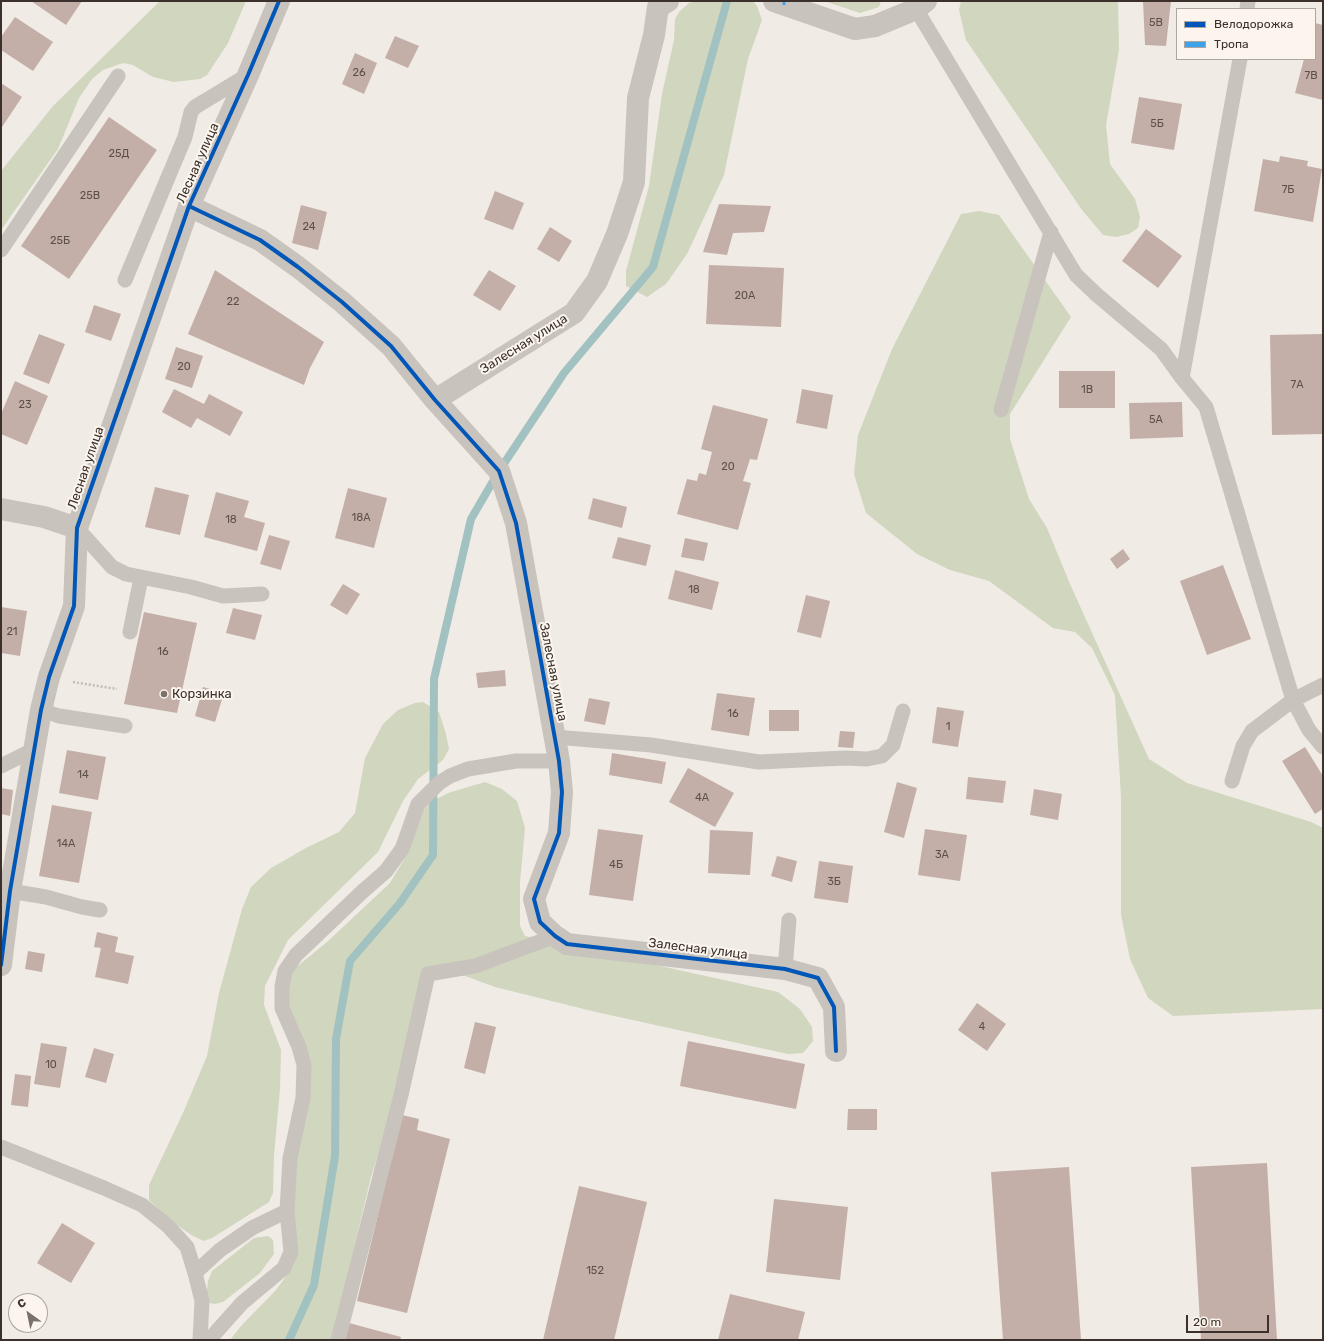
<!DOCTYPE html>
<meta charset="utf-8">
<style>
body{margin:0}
#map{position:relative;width:1324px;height:1341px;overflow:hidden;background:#f0ebe5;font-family:Rubik,sans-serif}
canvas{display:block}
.frame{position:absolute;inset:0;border:2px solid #3b302b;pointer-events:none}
.legend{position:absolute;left:1176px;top:8px;width:140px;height:52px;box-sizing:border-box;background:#fbf5ee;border:1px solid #aea6a0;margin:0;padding:5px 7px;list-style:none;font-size:12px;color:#3b302b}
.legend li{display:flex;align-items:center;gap:8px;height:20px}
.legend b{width:20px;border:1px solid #aea6a0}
.north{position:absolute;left:8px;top:1293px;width:40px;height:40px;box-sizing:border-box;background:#fbf5ee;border:1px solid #aea6a0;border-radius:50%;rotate:327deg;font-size:11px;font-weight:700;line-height:16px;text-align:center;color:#3b302b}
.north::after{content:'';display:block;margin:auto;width:14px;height:18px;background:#7a716c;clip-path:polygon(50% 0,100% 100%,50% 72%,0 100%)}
.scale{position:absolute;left:1186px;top:1315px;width:83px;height:18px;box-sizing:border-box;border:2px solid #3b302b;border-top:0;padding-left:5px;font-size:12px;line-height:14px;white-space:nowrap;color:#3b302b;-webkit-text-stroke:3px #fbf5ee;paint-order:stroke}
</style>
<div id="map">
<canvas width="1324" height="1341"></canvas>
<div class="frame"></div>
<ul class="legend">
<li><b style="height:5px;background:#0057b8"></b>Велодорожка</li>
<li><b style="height:5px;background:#3fa3eb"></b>Тропа</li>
</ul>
<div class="north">С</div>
<div class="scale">20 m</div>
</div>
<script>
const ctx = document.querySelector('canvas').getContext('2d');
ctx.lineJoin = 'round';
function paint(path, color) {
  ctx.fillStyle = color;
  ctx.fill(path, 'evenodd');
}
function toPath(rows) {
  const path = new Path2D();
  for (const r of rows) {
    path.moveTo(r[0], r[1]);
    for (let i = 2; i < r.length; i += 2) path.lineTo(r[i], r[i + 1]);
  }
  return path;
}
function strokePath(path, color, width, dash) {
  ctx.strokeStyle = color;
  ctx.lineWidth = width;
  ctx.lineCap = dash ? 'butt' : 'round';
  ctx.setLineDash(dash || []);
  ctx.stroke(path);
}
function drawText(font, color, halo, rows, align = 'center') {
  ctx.font = font + ' Rubik,sans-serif';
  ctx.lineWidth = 4;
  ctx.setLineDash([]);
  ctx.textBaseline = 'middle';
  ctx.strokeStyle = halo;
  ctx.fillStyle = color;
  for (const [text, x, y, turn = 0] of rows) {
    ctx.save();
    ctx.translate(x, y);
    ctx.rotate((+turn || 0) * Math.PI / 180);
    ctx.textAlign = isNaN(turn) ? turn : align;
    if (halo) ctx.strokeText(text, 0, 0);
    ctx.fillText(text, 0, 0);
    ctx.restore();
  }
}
paint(toPath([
 [246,1,228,43,207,75,200,79,174,82,153,77,133,65,123,63,103,70,92,79,79,98,58,149,1,230,1,171,53,106,159,2],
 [697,1,753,1,757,6,762,20,748,59,724,175,687,254,666,284,647,297,626,286,626,271,649,186,662,94,674,40,675,19,679,12,689,3],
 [824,1,881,1,879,7,860,13],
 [961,1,1118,1,1119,50,1106,125,1110,164,1135,199,1140,217,1138,228,1129,234,1116,237,1103,235,1082,210,966,40,959,10],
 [979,211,999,215,1071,317,1010,414,1010,439,1029,499,1047,528,1070,584,1149,759,1187,783,1311,822,1323,828,1323,1009,1173,1016,1148,998,1130,959,1121,915,1121,797,1115,695,1092,648,1075,632,1053,628,989,581,950,570,917,554,866,513,854,474,858,435,892,349,961,214],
 [423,702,439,712,446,734,449,749,443,760,418,779,403,801,378,852,288,940,265,986,264,1005,281,1050,280,1089,274,1156,273,1193,269,1202,212,1238,204,1241,193,1236,171,1221,149,1200,149,1185,183,1113,207,1056,219,993,242,909,251,887,271,868,306,848,339,832,355,813,365,758,383,724,398,710,415,703],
 [485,782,502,789,517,801,525,828,520,882,520,926,525,936,778,992,800,1009,812,1027,813,1041,803,1053,788,1054,596,1012,495,987,438,966,371,1177,332,1340,230,1340,241,1326,276,1290,292,1268,295,1247,289,1212,307,1089,288,1024,285,987,294,969,327,942,390,883,409,851,417,818,429,803,448,793],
 [268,1236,273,1240,274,1254,260,1273,223,1302,215,1304,209,1303,206,1298,208,1281,212,1271,254,1238]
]), '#d1d6bf');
strokePath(toPath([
 [289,1340,314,1285,335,1156,336,1039,350,961,400,903,433,855,434,679,471,519,499,471,564,373,653,267,727,1]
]), '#a1c2c1', 8);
paint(toPath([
 [31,1,82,1,66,25],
 [1143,1,1171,1,1166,46,1145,45],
 [15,17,53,42,33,71,1,50,1,37],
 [1315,23,1323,25,1323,100,1295,93,1304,59,1315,59],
 [395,36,419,46,408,68,385,58],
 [355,53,377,63,364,94,342,84],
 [1,83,22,97,2,127,1,126],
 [1139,97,1182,104,1174,150,1131,143],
 [109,117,157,150,69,279,21,246],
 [1280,156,1308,161,1307,166,1322,169,1313,222,1254,211,1263,159,1279,162],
 [495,191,524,203,513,230,484,219],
 [719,204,771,206,764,232,733,233,727,255,703,252],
 [301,205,327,212,318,250,292,243],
 [550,227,572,241,559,262,537,249],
 [1146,229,1182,256,1158,288,1122,261],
 [709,265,784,268,781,327,706,324],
 [215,270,324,342,310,368,304,385,188,334],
 [489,270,516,286,500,311,473,295],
 [94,305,121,314,111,341,85,332],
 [39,334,65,344,49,384,23,374],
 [1323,334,1323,434,1272,435,1270,335],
 [176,347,203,356,192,388,165,379],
 [1059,371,1115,371,1115,408,1059,408],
 [15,381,48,396,27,445,1,434,1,414],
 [174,389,204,404,209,394,243,412,230,436,197,418,191,428,162,412],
 [802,389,833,395,827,429,796,423],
 [1182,402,1183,437,1130,439,1129,403],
 [713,405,768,419,757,460,750,459,743,481,751,483,738,530,677,514,687,479,697,481,699,473,706,475,712,452,701,449],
 [155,487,189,495,180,535,145,527],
 [348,488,387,498,374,548,335,538],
 [216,492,249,501,244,517,265,523,257,551,204,537],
 [593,498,627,507,622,528,588,519],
 [269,535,290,541,281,570,260,564],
 [618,537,651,545,646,566,612,558],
 [685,538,708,543,704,561,681,557],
 [1123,549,1130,559,1117,569,1110,559],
 [1223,565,1251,639,1207,655,1180,581],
 [675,570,719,582,712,610,668,599],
 [343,584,360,594,347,615,330,605],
 [806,595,830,601,821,638,797,632],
 [1,607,27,611,20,656,1,653],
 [233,608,262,615,255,640,226,633],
 [144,612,197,623,177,713,124,704],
 [505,670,506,686,478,688,476,673],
 [203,687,224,693,215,722,195,716],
 [717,693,755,698,749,736,711,730],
 [589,698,610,702,605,725,584,721],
 [937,707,964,711,958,747,932,743],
 [769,710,799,710,799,731,769,731],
 [840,731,855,732,853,748,838,747],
 [1305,747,1323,776,1323,809,1315,814,1282,761],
 [67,750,106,757,98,800,59,793],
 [612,753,666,762,662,784,609,775],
 [688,768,734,793,715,827,669,802],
 [968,777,1006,781,1003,803,966,799],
 [897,782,917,788,904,838,884,832],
 [1,788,13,790,10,816,1,814],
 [1034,789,1062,794,1058,820,1030,815],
 [52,805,92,812,79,883,39,876],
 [598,829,643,835,633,901,589,895],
 [925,829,967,835,960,881,918,875],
 [710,830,753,832,750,875,708,873],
 [777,856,797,861,792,882,771,876],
 [819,861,853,866,848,903,814,898],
 [97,932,118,937,115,952,134,956,128,984,95,977,101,948,94,947],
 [28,951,45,954,42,972,25,969],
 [977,1003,1006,1024,987,1051,958,1030],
 [475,1022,496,1027,485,1074,464,1068],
 [688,1041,805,1064,796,1109,680,1086],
 [41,1043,67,1047,60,1088,34,1084],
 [94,1048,114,1054,106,1083,85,1077],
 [15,1074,31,1076,28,1107,11,1105],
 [848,1109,877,1109,877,1130,847,1130],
 [402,1115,419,1119,417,1130,450,1139,407,1313,357,1301],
 [1267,1163,1277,1340,1201,1340,1191,1167],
 [1069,1167,1081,1340,1003,1340,991,1172],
 [579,1186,647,1202,614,1340,543,1340],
 [774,1199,848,1207,840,1280,766,1272],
 [62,1223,95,1243,71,1283,37,1263],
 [730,1294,805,1312,798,1340,718,1340],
 [349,1323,401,1337,400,1340,344,1340]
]), '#c3afa7');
strokePath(toPath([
 [73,682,117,689]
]), '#c2bbb6', 2.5, [2, 2]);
strokePath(toPath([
 [916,9,1076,275,1097,295,1161,349,1182,378],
 [1247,9,1248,1],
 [1240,59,1182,378,1206,407,1293,700,1323,685],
 [1,250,118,76],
 [125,280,185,137,191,112,195,107,248,75],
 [1001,410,1051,232],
 [77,528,112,567,126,574,191,587,223,596,262,594],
 [130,632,141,578],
 [41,710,59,716,125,726],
 [555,737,651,745,759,762,845,758,867,759,882,756,893,745,903,711],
 [1,766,33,750],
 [1232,781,1243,746,1252,731,1293,700,1309,730,1323,747],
 [10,891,46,897,82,907,100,910],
 [785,969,789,920],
 [1,1147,104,1188,142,1205,168,1226,187,1247,195,1273,202,1301,200,1340],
 [195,1273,220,1250,252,1228,287,1211],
 [209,1340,242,1303,284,1268,291,1252,287,1211,290,1158,303,1098,304,1065,299,1047,282,1008,282,987,285,971,296,955,362,892,386,871,402,849,418,804,439,783,450,776,468,769,516,761,559,761],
 [338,1340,401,1095,428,974,475,966,555,936]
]), '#c9c3be', 15);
strokePath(toPath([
 [774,1,855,29,875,26,916,9,926,1],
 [189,206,260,240,298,267,342,302,391,346,435,400,499,471,516,523,559,761,562,792,559,833,534,899,540,922,555,936,567,944,785,969,818,978,834,1007,836,1051],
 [435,400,574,313,597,281,617,234,634,182,638,98,654,35,658,7,668,1],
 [1,509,44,517,77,528],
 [1,965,10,891,41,710,49,677,74,606,77,528,189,206,248,75,279,1]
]), '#c9c3be', 22);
strokePath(toPath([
 [784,1,784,5]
]), '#3fa3eb', 3, [6, 3]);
strokePath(toPath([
 [189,206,260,240,298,267,342,302,391,346,435,400,499,471,516,523,559,761,562,792,559,833,534,899,540,922,555,936,567,944,785,969,818,978,834,1007,836,1051],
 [1,965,10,891,41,710,49,677,74,606,77,528,189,206,248,75,279,1]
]), '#0057b8', 4);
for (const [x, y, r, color] of [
 [164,694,4,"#7a716c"]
]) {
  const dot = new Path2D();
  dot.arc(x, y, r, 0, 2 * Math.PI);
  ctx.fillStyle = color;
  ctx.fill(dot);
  strokePath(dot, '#fbf5ee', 1.5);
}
drawText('11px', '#5d504a', null, [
 ["5В",1156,23],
 ["26",359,73],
 ["7В",1311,76],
 ["5Б",1157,124],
 ["25Д",119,154],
 ["7Б",1288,190],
 ["25В",90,196],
 ["24",309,227],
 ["25Б",60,241],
 ["20А",745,296],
 ["22",233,302],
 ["20",184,367],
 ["7А",1297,385],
 ["1В",1087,390],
 ["23",25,405],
 ["5А",1156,420],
 ["20",728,467],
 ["18А",361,518],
 ["18",231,520],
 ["18",694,590],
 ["21",12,632],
 ["16",163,652],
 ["16",733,714],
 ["1",948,727],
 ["14",83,775],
 ["4А",702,798],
 ["14А",66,844],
 ["3А",942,855],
 ["4Б",616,865],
 ["3Б",834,882],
 ["4",982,1027],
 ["10",51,1065],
 ["152",595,1271]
]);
drawText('13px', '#3b302b', '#fbf5ee', [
 ["Лесная улица",198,163,-66],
 ["Залесная улица",524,344,-32],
 ["Лесная улица",86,468,-71],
 ["Залесная улица",553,672,79],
 ["Залесная улица",698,949,7]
]);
drawText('13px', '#3b302b', '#fbf5ee', [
 ["Корзинка",172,694]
], 'left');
</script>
